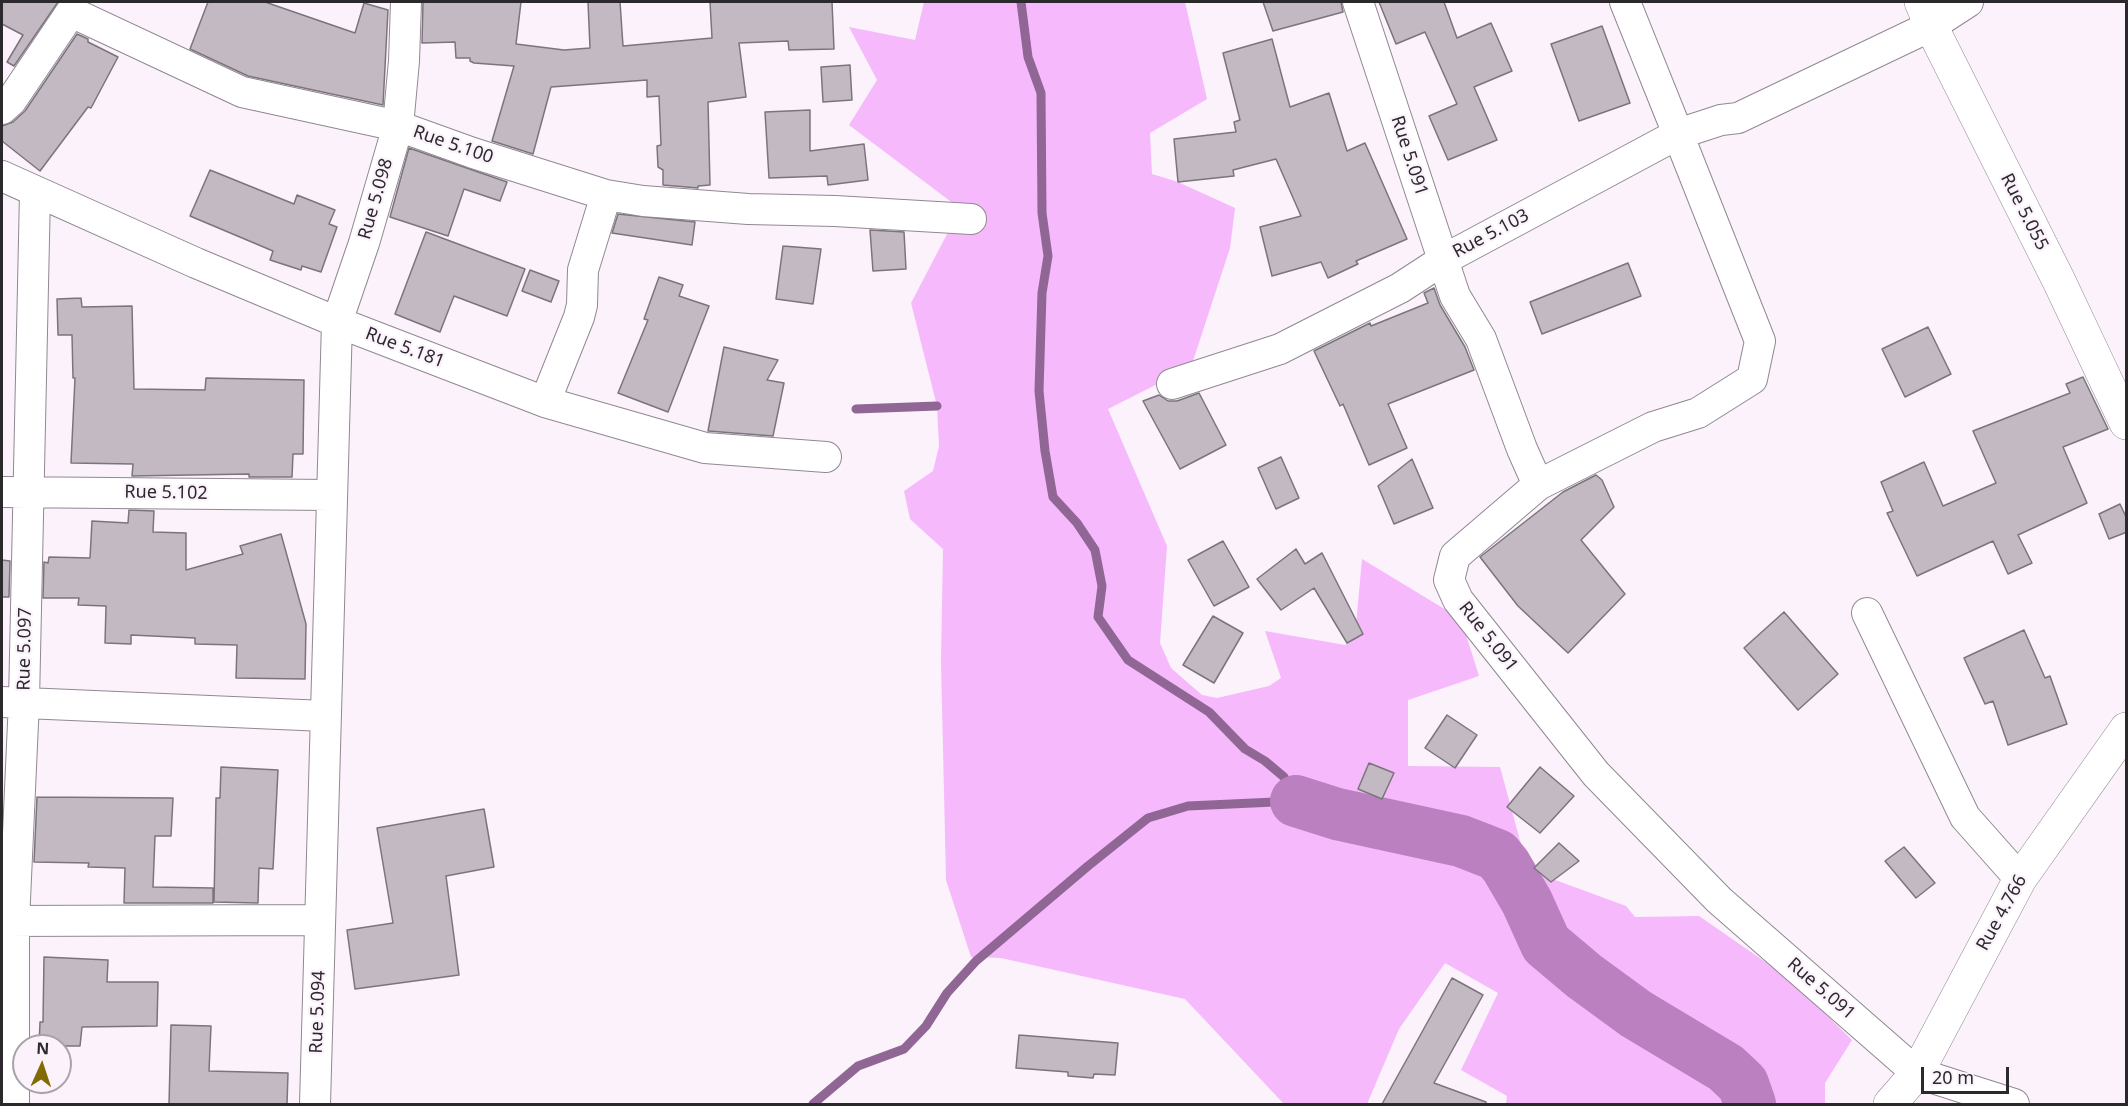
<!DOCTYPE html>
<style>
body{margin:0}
#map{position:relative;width:2128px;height:1106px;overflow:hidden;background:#fbf2fc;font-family:"Noto Sans",sans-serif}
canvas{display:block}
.frame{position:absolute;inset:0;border:3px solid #2c292d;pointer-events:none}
.north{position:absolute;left:12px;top:1034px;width:60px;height:60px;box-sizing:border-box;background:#fbf2fc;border:2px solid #a8a2a9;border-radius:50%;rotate:3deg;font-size:16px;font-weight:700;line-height:24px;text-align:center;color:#2c292d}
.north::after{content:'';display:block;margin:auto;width:21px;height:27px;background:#826b05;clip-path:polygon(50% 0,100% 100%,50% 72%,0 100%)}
.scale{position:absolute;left:1921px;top:1067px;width:88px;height:27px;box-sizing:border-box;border:3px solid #2c292d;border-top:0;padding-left:8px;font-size:18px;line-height:21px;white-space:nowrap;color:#2c292d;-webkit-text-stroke:4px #fbf2fc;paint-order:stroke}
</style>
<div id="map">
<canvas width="2128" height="1106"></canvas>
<div class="frame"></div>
<div class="north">N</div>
<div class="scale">20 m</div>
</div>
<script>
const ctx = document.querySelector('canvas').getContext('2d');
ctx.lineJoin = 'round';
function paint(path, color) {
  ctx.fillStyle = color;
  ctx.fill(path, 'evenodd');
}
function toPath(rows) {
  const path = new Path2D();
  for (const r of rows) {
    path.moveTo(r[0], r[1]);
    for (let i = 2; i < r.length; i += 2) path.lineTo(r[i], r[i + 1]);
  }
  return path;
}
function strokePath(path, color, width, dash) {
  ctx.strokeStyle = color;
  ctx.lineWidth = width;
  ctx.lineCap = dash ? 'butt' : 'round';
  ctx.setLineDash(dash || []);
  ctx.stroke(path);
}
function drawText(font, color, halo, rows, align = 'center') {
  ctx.font = font + ' "Noto Sans",sans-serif';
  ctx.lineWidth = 4.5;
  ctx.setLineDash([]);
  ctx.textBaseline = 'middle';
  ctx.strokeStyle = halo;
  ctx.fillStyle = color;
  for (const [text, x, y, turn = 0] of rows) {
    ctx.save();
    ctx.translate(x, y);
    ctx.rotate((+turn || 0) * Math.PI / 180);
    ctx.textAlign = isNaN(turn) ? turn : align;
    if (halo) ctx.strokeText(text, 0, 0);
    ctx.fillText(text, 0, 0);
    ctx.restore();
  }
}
paint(toPath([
 [924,2,1185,2,1207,99,1150,133,1152,174,1178,182,1235,208,1230,248,1191,367,1108,409,1167,546,1160,643,1171,668,1202,695,1217,698,1269,686,1281,678,1265,631,1345,645,1355,636,1362,559,1461,619,1479,676,1408,700,1408,766,1500,767,1528,870,1626,906,1635,917,1699,916,1790,979,1852,1040,1825,1083,1825,1104,1506,1104,1507,1096,1461,1070,1498,993,1445,963,1399,1029,1367,1104,1284,1104,1185,999,1001,958,971,957,946,880,941,661,943,549,910,519,904,491,933,471,939,446,937,406,911,303,956,217,954,204,849,125,877,80,849,27,915,40]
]), '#f5b9fc');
strokePath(toPath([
 [856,409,937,406],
 [813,1104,858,1066,904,1049,926,1026,947,993,976,961,1088,866,1148,818,1188,806,1296,801,1284,777,1265,761,1245,749,1209,712,1128,660,1098,617,1102,586,1095,550,1077,523,1053,497,1045,451,1039,391,1042,293,1048,256,1042,213,1041,93,1028,57,1021,2]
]), '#8f6694', 9);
strokePath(toPath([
 [1296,801,1337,814,1461,841,1497,855,1506,866,1527,902,1546,944,1584,976,1636,1014,1726,1068,1743,1084,1750,1104]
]), '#ba80c0', 52);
const building = toPath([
 [2,2,58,2,14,66,7,62,23,35,2,24,2,2],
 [208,2,265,2,355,33,364,3,388,10,383,105,248,76,190,49,208,2],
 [423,2,521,2,516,44,564,50,590,48,588,2,620,2,623,46,712,38,710,2,832,2,834,49,789,50,788,41,739,43,746,97,708,102,710,185,698,186,698,188,663,185,663,170,658,167,657,146,661,145,659,96,647,97,647,80,551,87,533,154,492,141,514,66,474,63,470,61,470,58,456,58,455,42,422,43,423,2],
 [1263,2,1341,2,1343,12,1273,31,1263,2],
 [1379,2,1444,2,1457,38,1491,23,1512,71,1474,87,1497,140,1448,160,1429,116,1457,104,1425,32,1396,44,1379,2],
 [1602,26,1630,103,1579,121,1551,44,1602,26],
 [77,34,88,39,88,42,118,57,91,108,88,107,40,171,2,141,2,126,13,122,25,111,77,34],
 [1272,39,1290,107,1329,93,1347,151,1365,143,1407,239,1356,261,1358,264,1328,278,1321,262,1272,276,1260,227,1301,216,1276,159,1233,170,1234,176,1178,182,1174,139,1236,132,1234,122,1240,120,1223,53,1272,39],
 [850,65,852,100,823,102,821,67,850,65],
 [810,110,810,151,864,144,868,180,828,185,827,176,769,178,765,112,810,110],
 [409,148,507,182,500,201,464,189,448,236,390,217,409,148],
 [210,170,294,204,297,195,335,210,329,224,337,227,321,272,302,266,301,270,270,260,273,251,190,216,210,170],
 [618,214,695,222,692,245,612,233,618,214],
 [870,230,904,232,906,269,873,271,870,230],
 [426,232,525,269,507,316,454,296,440,332,395,314,426,232],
 [783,246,821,249,813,304,776,299,783,246],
 [1628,263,1641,296,1542,334,1530,302,1628,263],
 [530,270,559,281,551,302,522,291,530,270],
 [659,277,683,285,679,296,709,306,668,412,618,393,648,320,644,319,659,277],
 [1434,288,1440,305,1465,347,1474,370,1388,404,1407,448,1369,465,1343,404,1340,406,1314,351,1370,323,1371,326,1428,303,1424,293,1434,288],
 [81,298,82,307,132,306,134,389,205,390,206,378,304,380,303,454,293,454,292,477,249,477,249,474,132,476,133,464,71,463,75,378,73,378,72,335,58,335,57,299,81,298],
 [1928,327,1951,374,1905,397,1882,349,1928,327],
 [724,347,778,360,767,380,784,383,773,436,708,431,724,347],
 [2083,377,2108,429,2063,447,2087,503,2018,535,2032,563,2008,574,1993,541,1917,576,1887,513,1893,511,1881,482,1924,462,1943,506,1996,483,1973,431,2070,393,2066,384,2083,377],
 [1199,393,1226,445,1180,469,1143,401,1159,395,1168,401,1177,401,1199,393],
 [1281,457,1299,498,1276,509,1258,468,1281,457],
 [1412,459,1433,508,1394,524,1378,486,1412,459],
 [1596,475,1602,480,1614,507,1581,540,1625,594,1568,653,1518,606,1480,557,1563,492,1596,475],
 [2120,504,2127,519,2127,532,2109,539,2099,514,2120,504],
 [129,510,154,511,153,532,186,533,186,570,243,554,240,546,281,534,306,624,305,679,236,678,237,645,195,644,195,638,131,635,131,644,105,643,106,606,78,605,79,598,43,598,44,562,48,563,49,557,90,558,92,521,128,523,129,510],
 [1223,541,1249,587,1214,606,1188,560,1223,541],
 [1296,549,1305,564,1322,553,1363,634,1347,643,1314,588,1281,610,1257,579,1296,549],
 [2,560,10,561,9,597,2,597,2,560],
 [1784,612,1838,674,1798,710,1744,648,1784,612],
 [1213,616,1243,633,1214,683,1183,665,1213,616],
 [2024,630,2045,678,2050,676,2067,724,2008,745,1993,701,1985,704,1964,658,2024,630],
 [1447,715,1477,735,1455,768,1425,748,1447,715],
 [1369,763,1394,773,1382,799,1358,789,1369,763],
 [221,767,278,770,273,869,259,868,258,903,214,902,216,798,220,798,221,767],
 [1540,767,1574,796,1540,833,1507,807,1540,767],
 [37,797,173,798,171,836,155,836,153,887,213,888,213,903,124,903,125,868,88,867,89,863,34,862,37,797],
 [484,809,494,867,446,876,459,975,355,989,347,930,393,923,377,828,484,809],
 [1559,843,1579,861,1551,882,1534,868,1559,843],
 [1904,847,1935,883,1916,898,1885,861,1904,847],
 [44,957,108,960,107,982,158,982,157,1026,82,1027,80,1046,39,1046,40,1022,43,1022,44,957],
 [1452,978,1483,995,1434,1083,1486,1102,1486,1104,1382,1104,1452,978],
 [171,1025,211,1026,209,1071,288,1073,287,1104,169,1104,171,1025],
 [1019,1035,1118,1043,1115,1075,1094,1074,1093,1078,1068,1076,1068,1072,1016,1068,1019,1035]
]);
paint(building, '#c2b9c3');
strokePath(building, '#7c747d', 1.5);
const street = toPath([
 [1358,2,1455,296,1481,339,1522,449,1538,485,1455,556,1449,580,1458,600,1596,774,1719,900,1917,1073,2014,1104],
 [2,109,11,101,71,12,242,92,398,126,473,153,606,195,643,201,748,209,835,211,971,219],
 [2,176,196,263,337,322,545,402,705,448,826,457],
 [1172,384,1280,349,1400,288,1443,260,1678,134,1625,2],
 [545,402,579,317,582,305,583,270,606,195],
 [1538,485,1653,427,1698,413,1752,379,1760,341,1678,134,1721,120,1738,118,1931,26,1968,2],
 [2,492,330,495],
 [1867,613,1965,817,2020,879],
 [2,702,325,716],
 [2,921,320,920],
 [14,1104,14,922,24,701,35,193],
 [315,1104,337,322,364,243,398,126,404,61,406,2]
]);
const secondary = toPath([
 [1921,2,1931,26,2059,281,2126,423],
 [1890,1104,1917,1073,2020,879,2126,729]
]);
strokePath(street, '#918892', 32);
strokePath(secondary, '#918892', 34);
strokePath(street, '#fff', 30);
strokePath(secondary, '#fff', 33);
drawText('18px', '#2c292d', '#fbf2fc', [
 ["Rue 5.100",453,145,19],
 ["Rue 5.091",1409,156,72],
 ["Rue 5.098",376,199,-74],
 ["Rue 5.055",2024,212,63],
 ["Rue 5.103",1491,234,-28],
 ["Rue 5.181",405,348,21],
 ["Rue 5.102",166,493,1],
 ["Rue 5.091",1488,637,52],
 ["Rue 5.097",25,649,-89],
 ["Rue 4.766",2002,913,-61],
 ["Rue 5.091",1821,989,41],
 ["Rue 5.094",318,1012,-88]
]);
</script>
